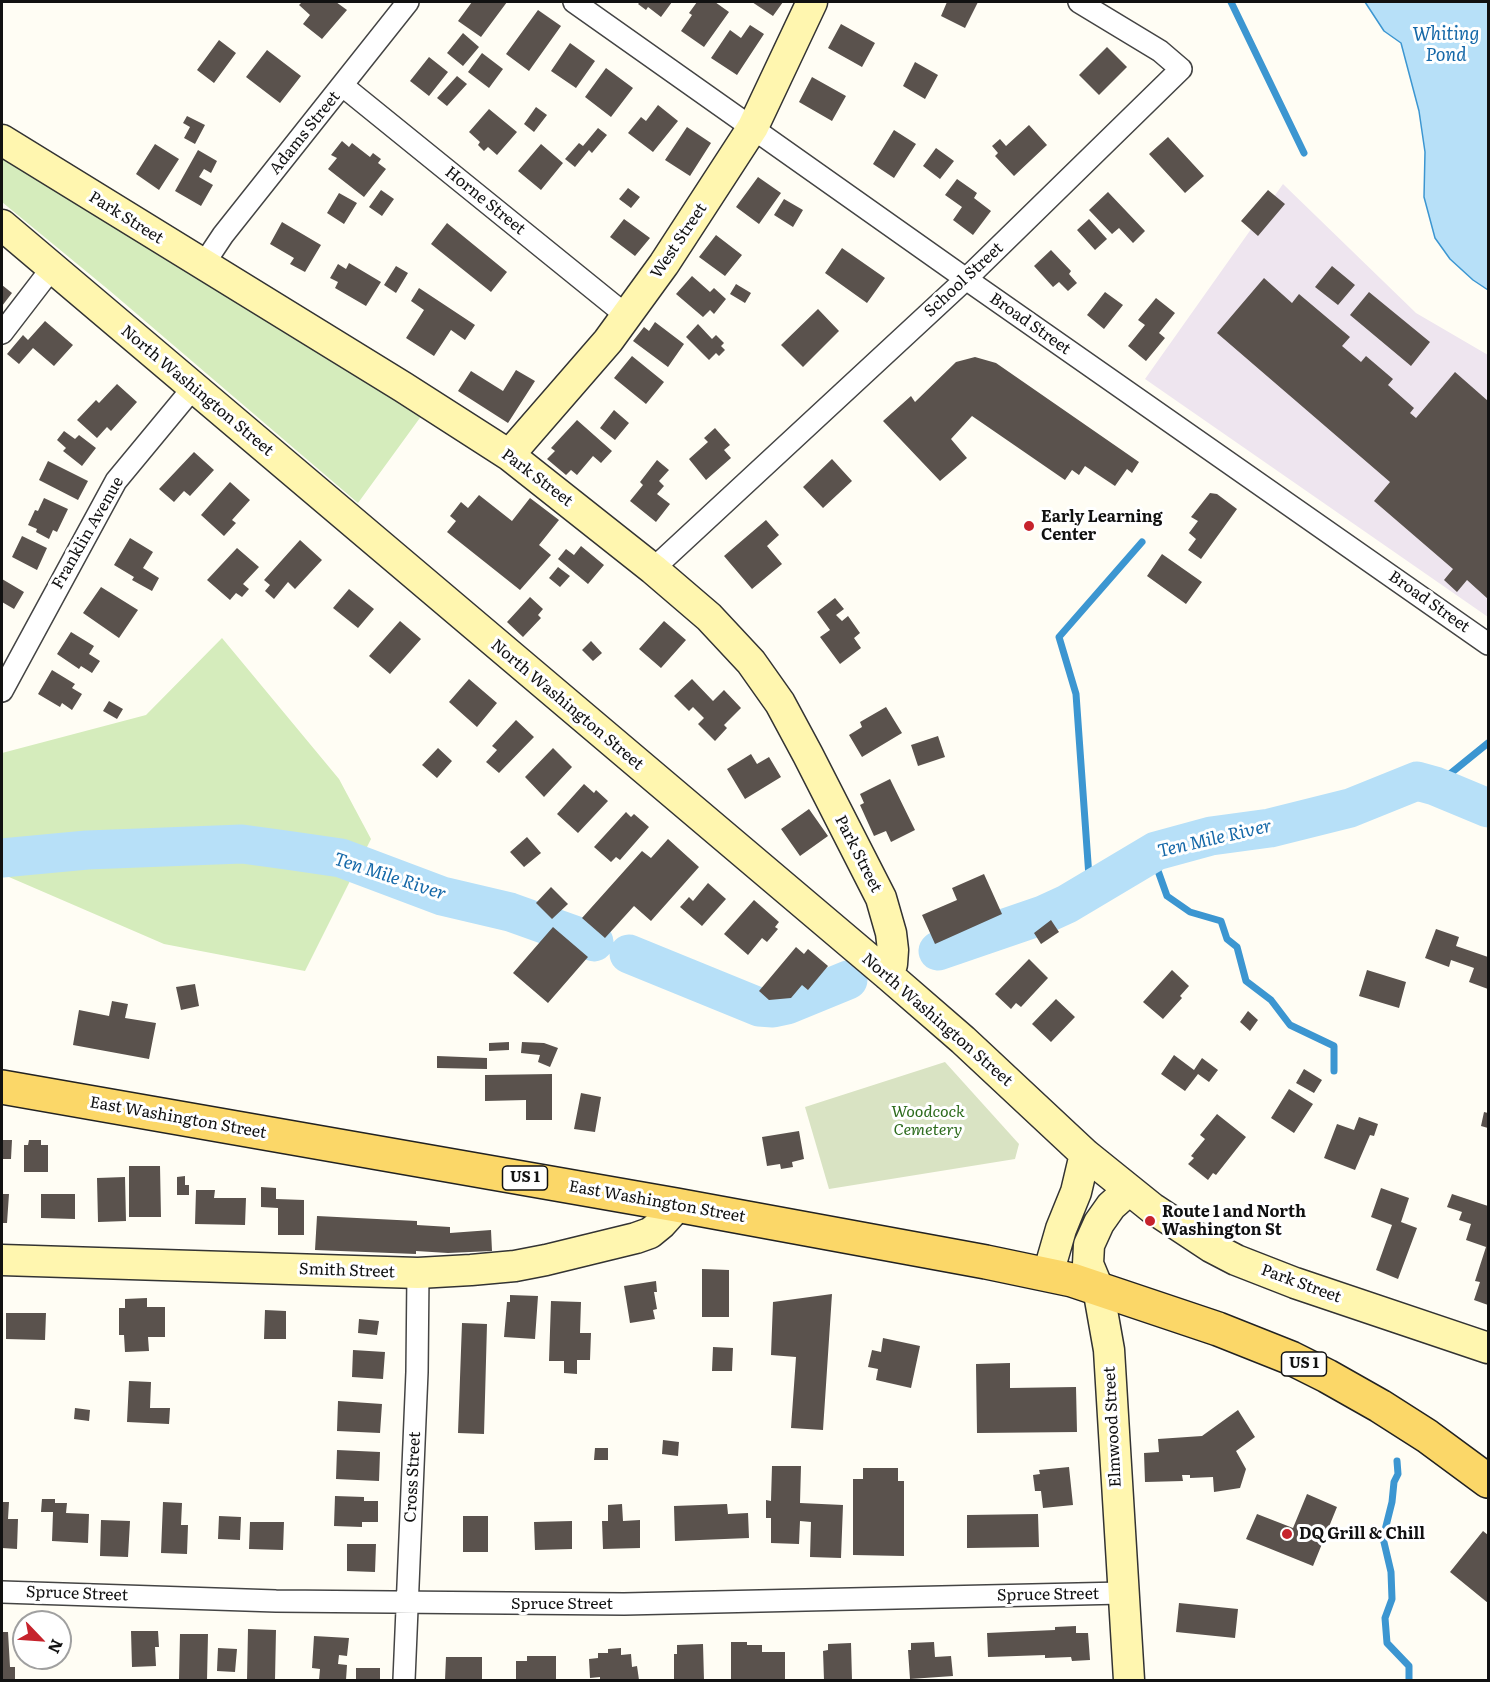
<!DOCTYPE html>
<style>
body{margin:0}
#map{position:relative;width:1490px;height:1682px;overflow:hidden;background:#fffdf4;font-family:Literata,serif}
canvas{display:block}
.frame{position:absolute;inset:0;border:3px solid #111;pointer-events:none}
.north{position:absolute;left:12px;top:1610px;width:60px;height:60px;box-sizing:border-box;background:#fff;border:2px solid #a0a0a0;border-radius:50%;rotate:115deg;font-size:16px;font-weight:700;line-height:24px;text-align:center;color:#111}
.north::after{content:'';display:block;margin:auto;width:21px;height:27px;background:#c6232c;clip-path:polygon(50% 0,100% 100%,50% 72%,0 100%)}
</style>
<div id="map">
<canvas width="1490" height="1682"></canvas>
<div class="frame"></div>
<div class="north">N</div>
</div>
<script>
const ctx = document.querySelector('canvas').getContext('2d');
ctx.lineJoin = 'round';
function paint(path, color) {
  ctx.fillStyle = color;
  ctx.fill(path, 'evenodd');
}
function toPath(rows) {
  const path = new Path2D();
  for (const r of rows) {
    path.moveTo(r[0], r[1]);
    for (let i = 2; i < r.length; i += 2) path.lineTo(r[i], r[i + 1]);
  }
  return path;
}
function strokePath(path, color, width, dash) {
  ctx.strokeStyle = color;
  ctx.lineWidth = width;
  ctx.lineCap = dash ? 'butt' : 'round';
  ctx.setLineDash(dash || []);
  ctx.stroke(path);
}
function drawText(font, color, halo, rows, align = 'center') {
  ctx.font = font + ' Literata,serif';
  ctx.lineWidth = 6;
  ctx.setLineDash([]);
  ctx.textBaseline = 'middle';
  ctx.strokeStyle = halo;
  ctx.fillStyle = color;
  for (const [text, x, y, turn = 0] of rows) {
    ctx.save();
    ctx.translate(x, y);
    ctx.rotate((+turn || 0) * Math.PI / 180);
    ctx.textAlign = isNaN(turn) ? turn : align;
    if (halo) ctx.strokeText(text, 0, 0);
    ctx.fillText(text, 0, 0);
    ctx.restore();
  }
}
paint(toPath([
 [1283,184,1416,313,1488,355,1488,617,1145,379]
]), '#eee5ef');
paint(toPath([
 [2,158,422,415,358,503,110,291,2,202],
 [222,638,339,779,371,839,305,971,164,944,2,874,2,753,146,715]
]), '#d5ecbc');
paint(toPath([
 [945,1062,1019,1144,1015,1159,829,1189,805,1107]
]), '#d9e3c3');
const water = toPath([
 [1365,2,1488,2,1488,290,1473,280,1450,259,1435,238,1424,197,1425,152,1419,111,1401,43,1384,31,1365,2]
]);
paint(water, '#b7e0f8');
strokePath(water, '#3c96d1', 1.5);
strokePath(toPath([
 [1231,2,1304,153],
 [1435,786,1488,743],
 [1152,854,1167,896,1190,912,1221,921,1227,939,1237,947,1246,981,1271,1000,1290,1025,1334,1046,1334,1071],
 [1090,891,1076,694,1059,637,1142,542],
 [1397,1461,1398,1474,1394,1482,1392,1502,1383,1538,1391,1572,1392,1599,1385,1618,1387,1643,1409,1666,1409,1680]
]), '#3c96d1', 7);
strokePath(toPath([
 [2,858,87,850,242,844,286,850,341,858,442,896,510,912,594,942],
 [938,951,1043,915,1067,904,1156,851,1211,836,1270,828,1350,808,1417,781,1435,786,1488,808],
 [629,954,759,1007,773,1008,787,1005,848,980]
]), '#b7e0f8', 39);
paint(toPath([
 [302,2,336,2,347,10,322,39,303,24,310,15,299,5],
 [472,2,507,2,481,37,458,21],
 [640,2,672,2,661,17,648,7,646,10,638,4],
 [697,2,715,2,729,12,704,47,681,31,692,15,689,13],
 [752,2,783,2,773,16],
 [947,2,978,2,965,28,941,16],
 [538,10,561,26,529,71,506,54],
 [841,24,875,43,862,67,828,48],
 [750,25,764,34,737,75,711,58,730,30,741,38],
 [463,33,479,47,463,66,447,53],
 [219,40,236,53,214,83,197,70],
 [570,43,595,61,576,88,551,71],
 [1107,47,1127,67,1099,95,1079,75],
 [267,50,301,76,280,103,246,77],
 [482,53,503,69,489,88,468,72],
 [429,57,448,72,429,96,410,81],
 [915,62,938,75,925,99,903,86],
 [606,68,633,88,611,117,585,97],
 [457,76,467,84,447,106,437,98],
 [812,77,846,96,832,121,799,102],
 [658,105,678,121,653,152,628,133,641,117,646,121],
 [536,107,547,115,534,132,524,124],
 [489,109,517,132,497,155,488,147,484,151,478,145,480,142,469,132],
 [187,116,205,125,195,144,184,138,190,127,183,123],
 [1029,125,1047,145,1014,176,995,156,998,153,992,146,1000,139,1006,146],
 [687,127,711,143,690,176,665,160],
 [598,128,607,135,592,153,589,150,575,167,565,159,579,143,583,146],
 [894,130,916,144,894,178,873,164],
 [1168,137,1204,176,1185,193,1149,154],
 [342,141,349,147,352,143,370,157,373,153,381,159,378,163,386,169,364,197,328,169,337,158,331,155],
 [155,144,179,159,159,190,136,174],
 [541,144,563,163,541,190,518,171],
 [936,148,954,161,940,179,923,166],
 [198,150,217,161,211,173,204,169,199,177,213,185,201,206,175,191],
 [758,177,781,193,759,224,736,207],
 [957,179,977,193,974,198,991,211,973,235,953,220,962,207,945,195],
 [628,188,640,197,631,208,619,199],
 [381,190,394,199,382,216,369,207],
 [1268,190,1285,204,1258,236,1241,221],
 [1108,192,1145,231,1133,243,1119,228,1112,234,1089,210],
 [339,193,357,203,344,224,327,213],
 [784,199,803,210,793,227,774,215],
 [624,219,650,238,635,256,610,237],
 [1089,219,1107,239,1095,250,1077,230],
 [282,222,321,245,305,272,290,264,294,258,270,244],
 [447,223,507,272,491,292,431,244],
 [716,235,742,255,725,276,699,257],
 [842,248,885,278,867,303,825,273],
 [1051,250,1071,271,1069,274,1077,283,1068,291,1059,282,1053,287,1034,266],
 [349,263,381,282,366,306,335,288,338,282,330,278,338,264,346,269],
 [396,266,408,273,396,293,384,285],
 [1332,266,1355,285,1338,305,1315,287],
 [692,276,710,292,714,288,726,299,714,314,710,310,703,317,676,294],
 [1264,278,1292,303,1299,294,1350,337,1342,346,1361,362,1366,356,1393,379,1388,385,1414,408,1410,413,1416,418,1455,372,1488,401,1488,599,1467,580,1457,592,1444,580,1453,569,1374,501,1390,482,1217,333],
 [736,284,751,293,745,303,730,294],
 [2,285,12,293,2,306],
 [419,288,475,325,465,340,451,330,434,356,406,338,424,310,411,301],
 [1105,292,1123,305,1104,329,1087,315],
 [1369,292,1430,342,1411,366,1350,315],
 [1156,298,1175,313,1159,333,1165,338,1146,361,1128,346,1145,325,1138,320],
 [818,309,839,331,803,367,781,345],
 [45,321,73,345,54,366,33,348,19,364,7,354,23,335,28,340],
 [655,322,684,344,668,367,633,341,644,327,649,331],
 [698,324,712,339,716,335,724,343,721,346,725,350,719,356,716,353,709,360,686,337],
 [632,356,664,382,646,404,614,378],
 [975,357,996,363,1139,462,1132,473,1127,469,1115,486,1085,466,1079,475,1072,470,1065,480,972,416,951,439,967,458,940,481,883,421,911,396,915,402,956,362],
 [516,370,535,381,508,423,458,391,471,371,503,391],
 [117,384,137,402,111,431,107,427,97,438,77,420,96,400,99,403],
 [614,410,629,423,615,440,600,428],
 [577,420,612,451,601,463,593,456,577,475,571,470,566,475,547,459,555,451,551,448],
 [715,428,730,445,724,450,731,458,706,480,689,459,708,442,704,438],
 [64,431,75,439,79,435,96,448,82,466,63,451,66,448,57,440],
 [194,452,214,470,190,496,184,491,174,502,159,489],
 [832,459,852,481,823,508,803,487],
 [657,460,669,470,659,481,664,486,657,494,670,504,656,522,630,501,643,485,640,482],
 [48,461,88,481,78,500,39,480],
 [230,482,250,500,232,520,236,523,224,536,201,515],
 [1210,493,1217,494,1237,509,1201,559,1188,550,1196,539,1189,533,1198,521,1191,517],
 [479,495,512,521,530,498,559,520,539,545,551,555,520,590,447,532,456,521,450,516,461,502,468,508],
 [44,498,68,509,57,532,53,530,49,539,36,532,37,529,28,525,35,510,38,511],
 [766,520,779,535,767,546,782,564,752,589,724,556],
 [22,536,47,548,37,570,12,557],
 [130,538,153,552,143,568,159,578,152,591,132,580,134,577,114,565],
 [300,540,322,560,295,589,288,582,274,599,265,591,270,585,264,580],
 [581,546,604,565,588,584,558,559,566,549,574,555],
 [237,548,259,567,243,584,249,589,242,597,236,593,230,600,207,580],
 [1162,554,1202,582,1186,604,1147,576],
 [558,567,570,576,560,587,549,578],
 [2,579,24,592,14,609,2,602],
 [101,587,138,610,119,638,83,613],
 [349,589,374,609,358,628,333,608],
 [530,597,543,609,538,615,541,618,523,637,507,622],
 [835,598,844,609,836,615,842,621,848,616,860,633,854,638,861,648,840,664,820,637,830,630,817,612],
 [400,621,421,639,390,674,369,656],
 [664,621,686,640,661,668,639,649],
 [71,632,94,646,89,654,100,661,92,673,81,666,79,669,57,654],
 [591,641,602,653,593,661,582,650],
 [52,670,75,684,72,688,82,694,72,710,62,703,60,707,38,694],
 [469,679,497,703,477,727,449,702],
 [692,679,713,701,724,690,741,708,724,725,727,728,715,741,698,724,704,718,693,707,689,711,674,696],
 [109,701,123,709,117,719,103,711],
 [886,707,902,733,862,757,849,735,862,727,860,722],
 [516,720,534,737,499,773,486,762,497,750,492,746],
 [938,736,945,757,918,766,911,745],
 [438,748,452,761,437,778,422,765],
 [553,748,572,767,544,797,525,777],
 [751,754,757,764,769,757,781,777,745,799,727,769],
 [890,779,915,830,891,842,886,831,874,836,860,805,864,803,860,794],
 [584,784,594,793,596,790,608,801,578,833,557,814],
 [809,809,828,836,800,856,781,829],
 [626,812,631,817,634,814,649,827,620,860,616,857,611,862,594,847],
 [527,837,541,853,524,867,510,852],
 [668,839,699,867,651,921,634,906,605,938,582,918,642,851,651,858],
 [984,874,1002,914,935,944,922,915,957,900,952,888],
 [708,883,726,899,702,926,680,907,689,897,693,901],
 [551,887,568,904,552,919,536,903],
 [754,900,779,922,775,927,778,929,767,942,762,938,748,955,724,934],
 [1051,920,1059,932,1041,944,1034,933],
 [553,927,588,957,548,1003,513,973],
 [1436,929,1459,937,1456,946,1488,957,1488,989,1469,982,1474,968,1451,960,1449,967,1425,958],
 [796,947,804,954,808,949,828,966,808,990,802,985,791,998,769,1000,759,991],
 [1029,959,1048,978,1021,1007,1016,1003,1011,1009,995,994],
 [1172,970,1189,986,1180,996,1182,998,1163,1019,1143,1002],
 [1367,970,1406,982,1399,1008,1359,996],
 [195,984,199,1006,181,1010,176,987],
 [1056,999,1075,1017,1051,1042,1032,1024],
 [112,1001,128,1004,125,1018,156,1023,149,1059,73,1045,79,1010,109,1016],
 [1248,1011,1258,1020,1250,1031,1240,1022],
 [509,1042,509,1050,489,1051,489,1043],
 [522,1042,544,1043,558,1048,550,1067,538,1062,540,1055,521,1053],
 [1174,1055,1194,1070,1202,1058,1218,1070,1209,1082,1198,1074,1185,1091,1161,1074],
 [437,1056,487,1058,487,1069,437,1068],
 [1304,1069,1322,1080,1314,1093,1296,1083],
 [552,1074,552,1120,526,1120,526,1100,485,1101,485,1075],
 [1289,1089,1313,1104,1294,1133,1271,1118],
 [581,1093,601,1097,595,1132,574,1129],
 [1484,1112,1488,1113,1488,1128,1481,1126],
 [1217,1114,1246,1137,1216,1175,1213,1173,1208,1180,1188,1164,1194,1158,1191,1156,1205,1139,1200,1135],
 [1359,1117,1378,1124,1374,1136,1370,1135,1355,1170,1324,1158,1337,1124,1354,1130],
 [799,1131,804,1159,792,1162,793,1167,781,1169,780,1164,767,1166,762,1137],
 [2,1140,12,1140,11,1159,2,1159],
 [29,1140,41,1140,41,1145,48,1145,48,1172,24,1172,24,1145,28,1145],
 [129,1166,160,1166,161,1217,129,1217],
 [185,1176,185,1185,189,1185,189,1195,177,1195,177,1177],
 [125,1177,126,1221,98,1222,97,1178],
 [261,1187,276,1188,276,1199,304,1200,304,1235,278,1235,278,1208,261,1207],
 [1381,1188,1409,1198,1401,1222,1417,1228,1398,1279,1376,1270,1392,1225,1371,1217],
 [196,1190,215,1190,214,1198,246,1198,245,1225,195,1224],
 [2,1194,9,1194,7,1223,2,1223],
 [41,1194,75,1194,75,1219,41,1218],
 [1452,1194,1488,1206,1488,1305,1474,1300,1480,1282,1475,1281,1486,1247,1466,1240,1471,1224,1459,1220,1462,1212,1447,1207],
 [317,1216,417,1221,417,1225,450,1227,450,1233,491,1230,492,1251,448,1253,416,1251,416,1254,315,1250],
 [702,1269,729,1270,729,1317,702,1317],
 [656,1281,657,1292,654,1292,657,1309,653,1310,655,1319,630,1323,624,1286],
 [832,1294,823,1430,791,1428,796,1357,771,1355,773,1302],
 [510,1295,538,1296,535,1339,504,1337,507,1302,510,1302],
 [147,1298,147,1307,165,1307,165,1337,148,1337,149,1351,125,1352,124,1335,119,1335,119,1308,125,1308,125,1299],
 [551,1301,581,1302,580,1333,591,1333,590,1360,577,1360,577,1374,564,1373,564,1361,549,1361],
 [265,1310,286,1311,286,1339,264,1339],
 [6,1313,46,1313,45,1340,6,1339],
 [359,1319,379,1321,377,1335,358,1333],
 [462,1323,487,1324,484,1434,458,1433],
 [883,1338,920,1346,911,1388,876,1380,878,1369,868,1367,872,1350,881,1352],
 [713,1347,733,1348,732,1371,712,1371],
 [353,1350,385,1352,383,1379,352,1377],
 [1010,1363,1010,1388,1076,1387,1077,1432,977,1433,976,1364],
 [129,1381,151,1382,150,1408,170,1408,169,1424,127,1422],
 [338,1401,382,1404,380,1433,337,1431],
 [75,1408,90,1410,89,1421,74,1419],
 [1238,1410,1255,1437,1236,1451,1246,1469,1240,1488,1214,1492,1213,1477,1190,1478,1190,1475,1182,1475,1183,1481,1145,1482,1144,1453,1159,1452,1158,1439,1202,1436],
 [663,1440,679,1442,678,1456,662,1454],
 [595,1448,608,1448,608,1460,594,1460],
 [337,1450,380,1452,379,1481,336,1479],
 [772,1466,801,1466,800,1503,843,1505,841,1558,810,1557,811,1522,800,1521,799,1544,771,1543,771,1518,766,1518,766,1500,771,1501],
 [1069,1467,1073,1505,1043,1508,1041,1491,1035,1491,1033,1475,1040,1474,1039,1470],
 [863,1468,898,1468,898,1481,904,1481,904,1556,853,1555,853,1479,863,1479],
 [1307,1494,1337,1507,1313,1566,1246,1539,1257,1514,1293,1528],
 [335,1496,364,1497,364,1501,378,1501,378,1522,362,1522,362,1527,334,1526],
 [42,1499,55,1499,55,1503,67,1503,66,1513,89,1514,88,1543,52,1541,53,1512,41,1512],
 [2,1502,9,1502,8,1519,18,1519,17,1549,2,1548],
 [163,1502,182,1503,181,1525,188,1525,187,1554,161,1553],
 [622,1504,623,1521,640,1520,640,1548,603,1549,602,1521,608,1521,608,1505],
 [727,1504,728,1514,748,1513,749,1538,675,1541,674,1506],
 [1038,1514,1039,1547,967,1548,967,1515],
 [219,1516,241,1517,240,1540,218,1539],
 [463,1516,488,1516,488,1552,463,1552],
 [101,1520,130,1521,128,1557,100,1556],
 [572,1521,572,1549,535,1550,534,1522],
 [250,1522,284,1522,283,1550,249,1549],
 [1483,1531,1488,1535,1488,1603,1450,1572],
 [347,1544,376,1544,375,1572,347,1571],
 [1179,1603,1238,1609,1235,1638,1176,1632],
 [1076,1626,1076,1633,1088,1633,1090,1660,1072,1661,1071,1657,1045,1658,1045,1655,988,1657,987,1633,1055,1630,1055,1627],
 [248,1629,276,1630,275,1680,247,1680],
 [131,1631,158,1631,159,1647,155,1647,156,1666,132,1667],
 [2,1632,8,1632,10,1667,15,1667,15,1680,2,1680],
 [180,1634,208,1634,207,1680,179,1679],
 [314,1636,349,1638,347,1656,339,1655,338,1664,347,1665,346,1680,319,1680,320,1669,312,1668],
 [731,1642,747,1642,747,1645,762,1645,762,1652,785,1652,785,1679,731,1680],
 [934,1642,935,1657,951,1656,953,1676,910,1679,908,1650,911,1650,911,1643],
 [851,1643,852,1680,824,1680,823,1651,828,1650,828,1644],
 [703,1644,704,1680,674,1680,674,1654,677,1654,677,1645],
 [218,1648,237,1649,235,1672,217,1671],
 [621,1648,621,1655,631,1654,632,1667,637,1666,639,1680,600,1680,600,1677,590,1678,589,1659,598,1658,598,1653,608,1653,608,1649],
 [527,1656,556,1656,556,1680,516,1680,516,1661,527,1661],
 [446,1657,482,1657,482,1680,445,1680],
 [356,1668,380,1668,380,1680,356,1680]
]), '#5a524d');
const street = toPath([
 [574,2,966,279,1488,644],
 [343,86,627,316],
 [203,265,223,235,408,2],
 [2,333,52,268],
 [653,569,966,279,1181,69,1160,51,1079,2],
 [2,691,116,481,193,388],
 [2,1592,276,1601,624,1604,1123,1593],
 [404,1680,417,1372,418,1273]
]);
const secondary = toPath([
 [2,140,403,387,509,455,653,569,709,617,751,662,780,703,808,755,881,898,891,933,893,950,892,964,888,975],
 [2,225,888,975,963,1040,1085,1154,1152,1208,1211,1247,1236,1260,1295,1283,1488,1348],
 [509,455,608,341,664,264,753,127,812,2],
 [1129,1190,1111,1206,1099,1223,1089,1245,1088,1264,1098,1288,1109,1350,1129,1680],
 [2,1260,418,1273,471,1270,515,1266,546,1260,636,1238,650,1233,661,1224,670,1214,676,1205],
 [1048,1274,1061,1229,1076,1192,1085,1154]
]);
const primary = toPath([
 [2,1087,676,1205,986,1262,1072,1280,1218,1329,1291,1358,1327,1376,1380,1406,1427,1436,1488,1481]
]);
strokePath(street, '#444', 24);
strokePath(secondary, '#333', 33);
strokePath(primary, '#222', 36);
strokePath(street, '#fff', 21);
strokePath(secondary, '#fff6af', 30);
strokePath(primary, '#fbd768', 33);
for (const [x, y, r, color] of [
 [1029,526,6,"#c6232c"],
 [1150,1221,6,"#c6232c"],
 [1287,1534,6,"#c6232c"]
]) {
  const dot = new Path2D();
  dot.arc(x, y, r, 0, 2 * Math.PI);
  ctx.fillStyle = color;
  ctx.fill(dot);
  strokePath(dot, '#fff', 2);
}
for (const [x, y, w] of [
 [525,1178,45],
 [1304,1364,45]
]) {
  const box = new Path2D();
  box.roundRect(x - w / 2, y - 12, w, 24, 4.5);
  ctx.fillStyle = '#fff';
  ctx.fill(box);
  strokePath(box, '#111', 1.5);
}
drawText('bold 15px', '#111', null, [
 ["US 1",525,1178],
 ["US 1",1304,1364]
]);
drawText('16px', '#111', '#fff', [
 ["Adams Street",305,133,-51],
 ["Horne Street",485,201,39],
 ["Park Street",126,218,32],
 ["West Street",679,241,-56],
 ["School Street",964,280,-43],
 ["Broad Street",1030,324,35],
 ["North Washington Street",197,391,40],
 ["Park Street",537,478,37],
 ["Franklin Avenue",88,533,-60],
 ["Broad Street",1429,602,35],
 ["North Washington Street",567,705,40],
 ["Park Street",858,854,63],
 ["North Washington Street",937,1020,41],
 ["East Washington Street",178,1118,10],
 ["East Washington Street",657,1202,10],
 ["Smith Street",347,1271,2],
 ["Park Street",1301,1284,20],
 ["Elmwood Street",1113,1427,-93],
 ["Cross Street",413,1477,-87],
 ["Spruce Street",77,1594,2],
 ["Spruce Street",1048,1595,-1],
 ["Spruce Street",562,1604]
]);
drawText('bold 16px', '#111', '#fff', [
 ["Early Learning",1041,517],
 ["Center",1041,535],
 ["Route 1 and North",1162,1212],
 ["Washington St",1162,1230],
 ["DQ Grill & Chill",1299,1534]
], 'left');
drawText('italic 16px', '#2e6c1e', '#fff', [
 ["Woodcock",928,1112],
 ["Cemetery",928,1130]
]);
drawText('italic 18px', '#1568a8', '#fff', [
 ["Whiting",1446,35],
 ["Pond",1446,56],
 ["Ten Mile River",1215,839,-13],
 ["Ten Mile River",390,877,18]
]);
</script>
